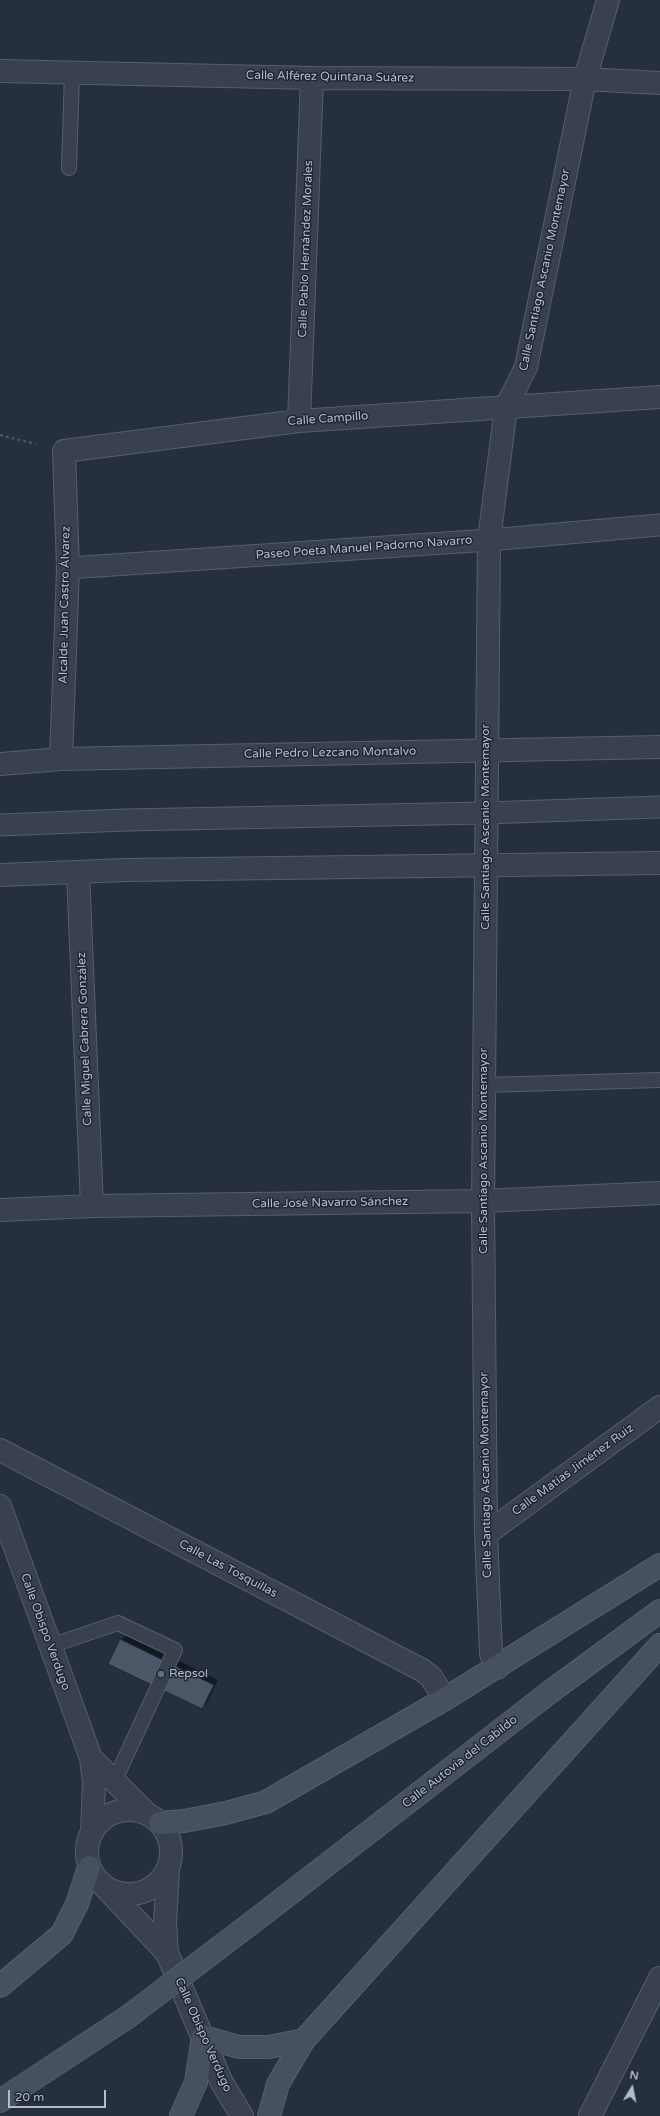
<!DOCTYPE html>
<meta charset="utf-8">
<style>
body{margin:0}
#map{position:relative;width:660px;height:2116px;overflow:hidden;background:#252f3e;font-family:"Varela Round",sans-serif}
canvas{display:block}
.north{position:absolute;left:612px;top:2068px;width:40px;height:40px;-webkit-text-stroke:3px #1e2633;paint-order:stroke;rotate:10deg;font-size:11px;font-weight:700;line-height:16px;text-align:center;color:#b5bcc9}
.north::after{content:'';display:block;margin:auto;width:14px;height:18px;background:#b5bcc9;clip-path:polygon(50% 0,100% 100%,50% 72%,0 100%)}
.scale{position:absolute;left:8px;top:2090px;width:98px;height:18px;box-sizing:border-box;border:2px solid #b5bcc9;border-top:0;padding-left:5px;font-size:12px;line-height:14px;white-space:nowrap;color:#b5bcc9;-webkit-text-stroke:3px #1e2633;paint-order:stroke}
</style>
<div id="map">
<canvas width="660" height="2116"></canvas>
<div class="north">N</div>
<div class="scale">20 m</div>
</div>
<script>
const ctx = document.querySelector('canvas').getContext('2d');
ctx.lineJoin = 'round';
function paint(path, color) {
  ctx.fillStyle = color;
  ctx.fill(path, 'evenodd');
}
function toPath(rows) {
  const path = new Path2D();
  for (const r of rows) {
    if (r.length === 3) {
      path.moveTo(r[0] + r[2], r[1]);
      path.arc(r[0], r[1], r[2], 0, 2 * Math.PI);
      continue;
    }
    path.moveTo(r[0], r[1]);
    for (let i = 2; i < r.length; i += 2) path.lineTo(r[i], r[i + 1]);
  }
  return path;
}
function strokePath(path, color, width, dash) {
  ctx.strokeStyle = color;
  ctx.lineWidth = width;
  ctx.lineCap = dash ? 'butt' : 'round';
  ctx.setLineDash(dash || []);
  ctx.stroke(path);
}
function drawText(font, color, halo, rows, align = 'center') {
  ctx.font = font + ' "Varela Round",sans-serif';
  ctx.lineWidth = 3;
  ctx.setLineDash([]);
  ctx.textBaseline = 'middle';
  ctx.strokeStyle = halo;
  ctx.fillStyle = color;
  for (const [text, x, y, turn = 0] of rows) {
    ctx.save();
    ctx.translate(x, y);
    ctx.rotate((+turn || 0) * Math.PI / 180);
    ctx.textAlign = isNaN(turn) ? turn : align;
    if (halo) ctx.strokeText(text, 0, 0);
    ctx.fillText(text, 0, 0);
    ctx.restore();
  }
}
paint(toPath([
 [126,1635,218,1680,207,1703,201,1708,121,1640]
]), '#0007');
const building = toPath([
 [120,1639,214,1685,202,1709,108,1664,120,1639]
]);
paint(building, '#4b5667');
strokePath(building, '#202835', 1);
const service = toPath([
 [69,168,72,73],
 [484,1085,660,1080],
 [50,1646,118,1623,175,1650,114,1782]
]);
const pedestrian = toPath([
 [68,568,489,540,660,525],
 [0,825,126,820,485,813,660,807]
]);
const minor = toPath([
 [0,71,312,78,585,79,660,83],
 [299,421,312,78],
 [61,759,68,568,64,451,299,421,660,397],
 [0,764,61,759,660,747],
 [78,872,92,1206],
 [0,875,126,870,660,863],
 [0,1210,92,1206,483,1201,660,1193],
 [0,1450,422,1670,431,1677,445,1699],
 [0,1506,91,1758,94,1782,92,1832],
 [486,1534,660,1407],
 [497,1668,491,1654,486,1534,483,1201,489,540,506,407,526,367,585,79,608,0],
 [91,1758,147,1814],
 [129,1852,42],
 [104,1886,167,1953,221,2081,242,2116],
 [167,1953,165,1922,168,1871],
 [590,2116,660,1978]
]);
const secondary = toPath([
 [160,1823,184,1821,226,1813,266,1802,445,1699,660,1565],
 [262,1915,550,1692,660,1611],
 [0,1986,62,1934,77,1904,89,1867],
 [0,2101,129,2016],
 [181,2116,196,2082,203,2037,239,2047,269,2047,304,2040],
 [269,2116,278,2084,304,2040,660,1645]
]);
strokePath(service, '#575f6c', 16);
strokePath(pedestrian, '#575f6c', 23);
strokePath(minor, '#575f6c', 24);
strokePath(secondary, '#575f6c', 24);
strokePath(toPath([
 [0,435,36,444]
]), '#45585c', 2.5, [3, 3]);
strokePath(service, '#39414e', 14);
strokePath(pedestrian, '#39414e', 21);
strokePath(minor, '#39414e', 22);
strokePath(secondary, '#475061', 22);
const secondaryBridge = toPath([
 [129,2016,262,1915]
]);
strokePath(secondaryBridge, '#575f6c', 24, []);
strokePath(secondaryBridge, '#475061', 22);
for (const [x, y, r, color] of [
 [161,1674,4,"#5c6f8a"]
]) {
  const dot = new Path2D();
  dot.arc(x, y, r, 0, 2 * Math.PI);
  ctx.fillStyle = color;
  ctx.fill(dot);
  strokePath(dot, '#1e2633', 1.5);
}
drawText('12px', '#b5bcc9', '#1e2633', [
 ["Calle Alférez Quintana Suárez",330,77,1],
 ["Calle Pablo Hernández Morales",306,249,-88],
 ["Calle Santiago Ascanio Montemayor",545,270,-78],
 ["Calle Campillo",328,419,-4],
 ["Paseo Poeta Manuel Padorno Navarro",364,548,-4],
 ["Alcalde Juan Castro Álvarez",65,605,-89],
 ["Calle Pedro Lezcano Montalvo",330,753,-1],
 ["Calle Santiago Ascanio Montemayor",486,827,-90],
 ["Calle Miguel Cabrera González",85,1039,-92],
 ["Calle Santiago Ascanio Montemayor",484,1151,-90],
 ["Calle José Navarro Sánchez",330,1203,-1],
 ["Calle Matías Jiménez Ruiz",573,1470,-36],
 ["Calle Santiago Ascanio Montemayor",486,1475,-91],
 ["Calle Las Tosquillas",228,1569,28],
 ["Calle Obispo Verdugo",45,1632,70],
 ["Calle Autovía del Cabildo",460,1762,-38],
 ["Calle Obispo Verdugo",203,2035,66]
]);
drawText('12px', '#b5bcc9', '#1e2633', [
 ["Repsol",169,1674]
], 'left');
</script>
